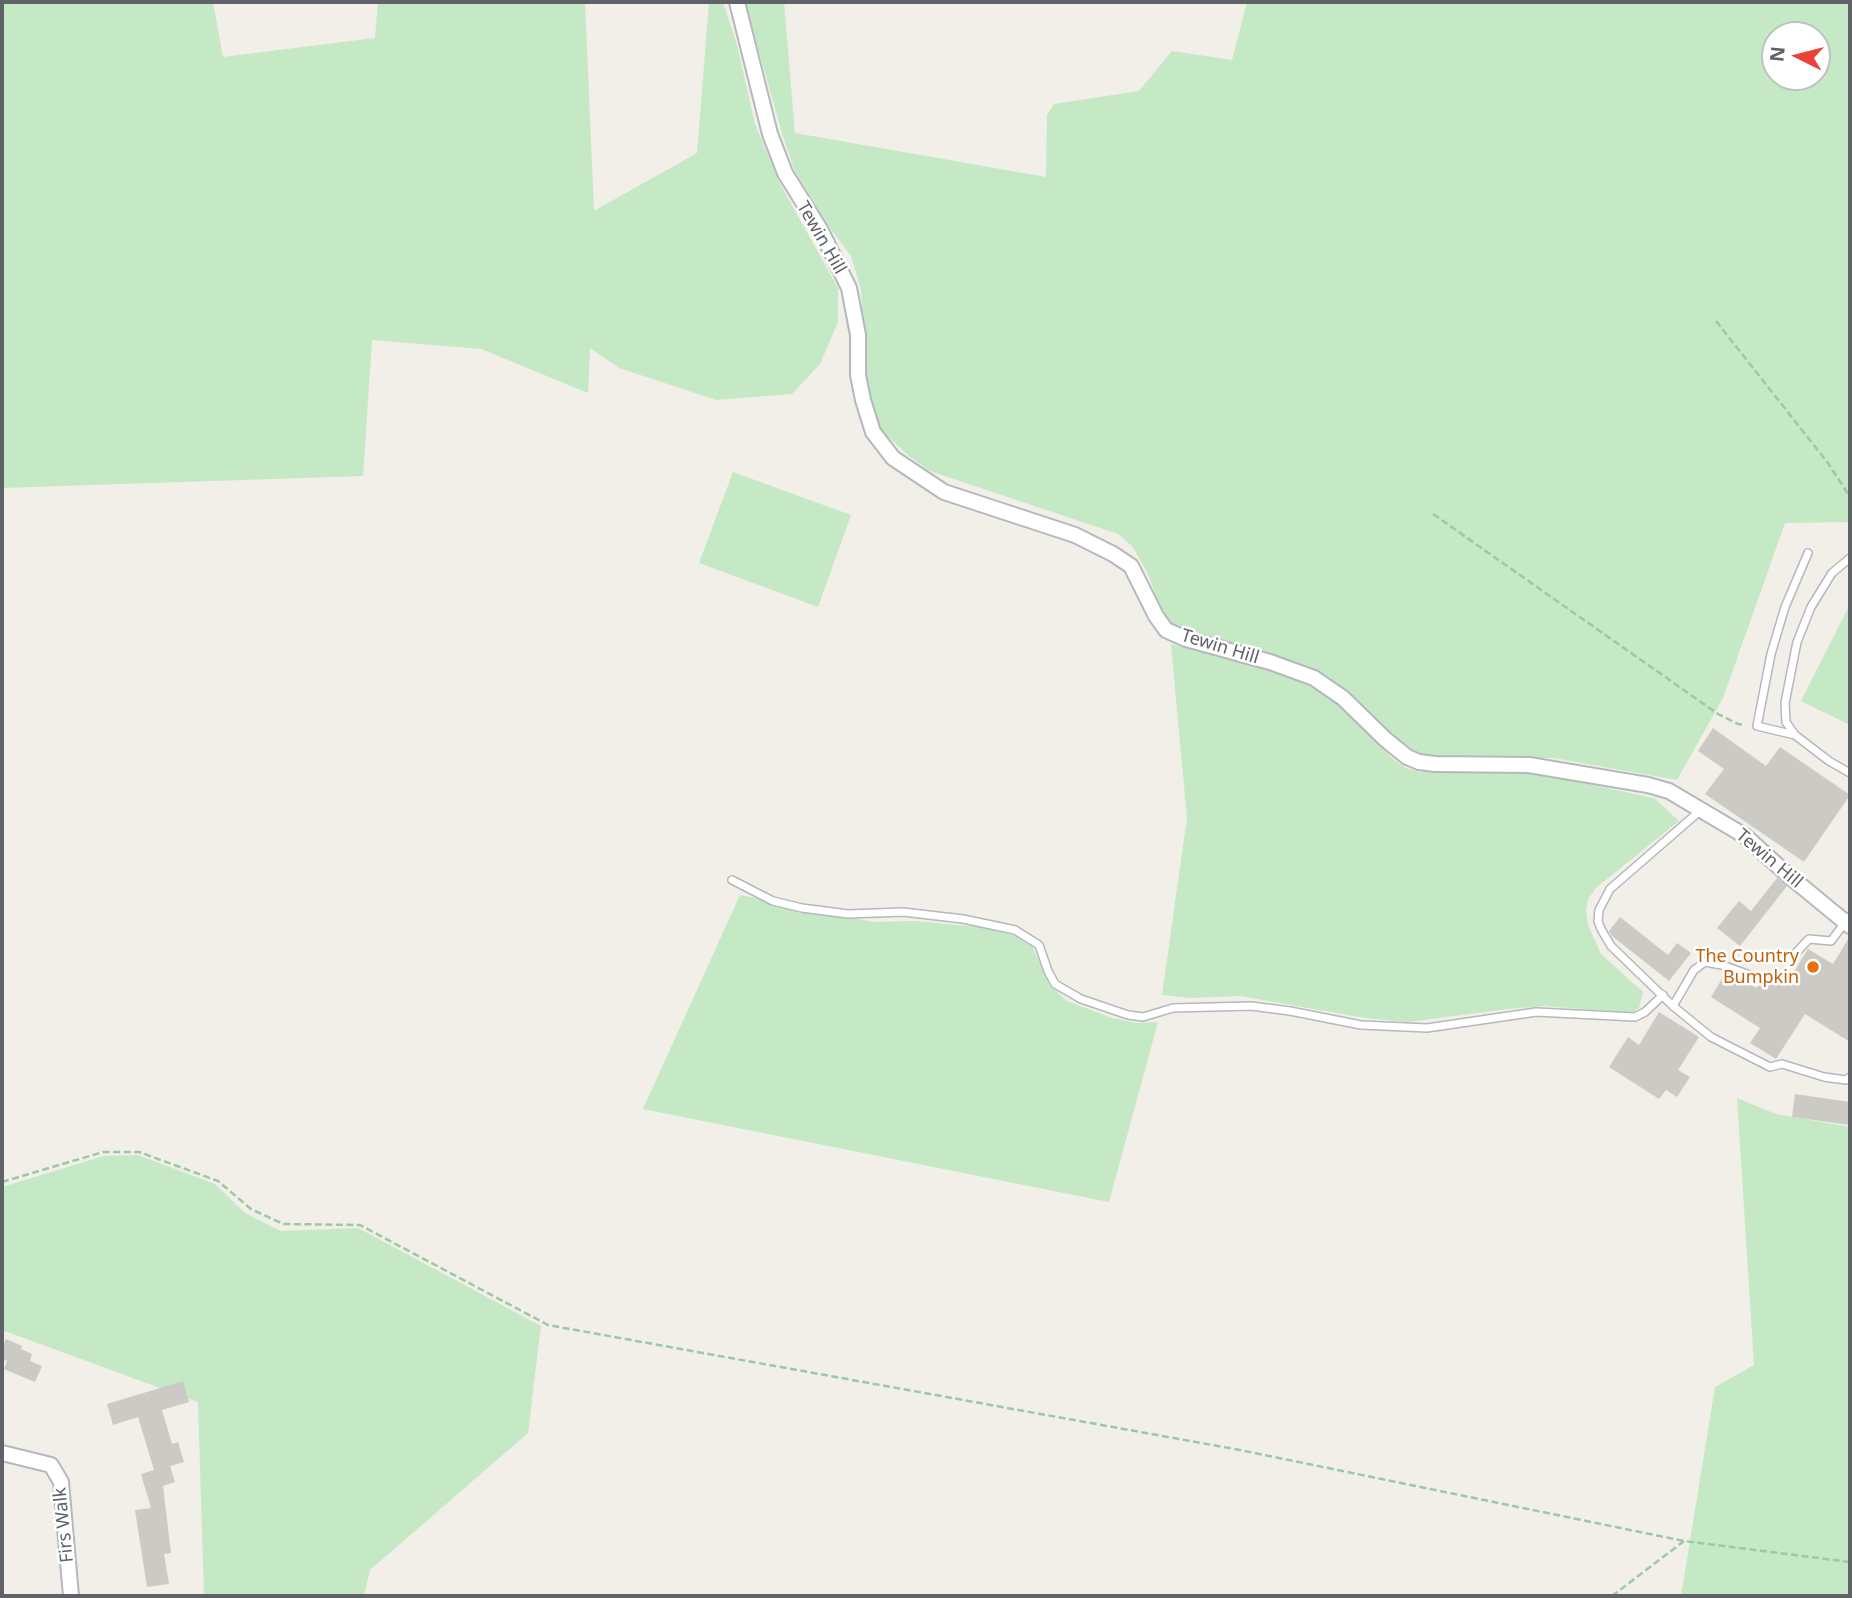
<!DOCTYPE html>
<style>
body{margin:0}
#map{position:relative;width:1852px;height:1598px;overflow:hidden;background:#f1efe8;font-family:"Noto Sans",sans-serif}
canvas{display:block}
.frame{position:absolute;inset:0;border:4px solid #5f6368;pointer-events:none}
.north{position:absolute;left:1761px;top:21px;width:70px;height:70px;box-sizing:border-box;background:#fff;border:2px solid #bfc1c3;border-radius:50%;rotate:276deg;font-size:19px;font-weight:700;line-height:28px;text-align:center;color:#5f6368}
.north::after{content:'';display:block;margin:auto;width:24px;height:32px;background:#ea4335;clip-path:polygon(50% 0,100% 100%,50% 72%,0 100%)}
</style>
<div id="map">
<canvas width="1852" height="1598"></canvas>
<div class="frame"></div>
<div class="north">N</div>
</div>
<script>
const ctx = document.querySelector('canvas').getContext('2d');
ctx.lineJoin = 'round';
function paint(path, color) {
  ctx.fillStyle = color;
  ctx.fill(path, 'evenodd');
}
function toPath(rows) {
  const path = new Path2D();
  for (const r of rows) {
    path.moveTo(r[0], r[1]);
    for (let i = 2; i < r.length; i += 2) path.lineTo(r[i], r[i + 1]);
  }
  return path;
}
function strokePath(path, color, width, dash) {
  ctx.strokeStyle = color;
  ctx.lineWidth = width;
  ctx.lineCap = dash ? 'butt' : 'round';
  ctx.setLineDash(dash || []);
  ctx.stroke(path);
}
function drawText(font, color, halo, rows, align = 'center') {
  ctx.font = font + ' "Noto Sans",sans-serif';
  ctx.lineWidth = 5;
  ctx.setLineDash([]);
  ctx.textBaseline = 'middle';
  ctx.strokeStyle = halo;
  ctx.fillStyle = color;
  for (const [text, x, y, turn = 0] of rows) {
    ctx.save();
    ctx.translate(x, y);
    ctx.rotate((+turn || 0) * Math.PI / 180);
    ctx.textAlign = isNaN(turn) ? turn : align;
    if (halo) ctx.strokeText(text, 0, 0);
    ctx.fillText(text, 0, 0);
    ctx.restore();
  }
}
paint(toPath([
 [2,2,213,2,223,57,375,38,378,2,585,2,594,211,697,153,709,2,723,2,737,45,755,124,780,184,838,288,838,322,820,364,792,394,716,400,619,368,590,348,588,393,481,349,372,340,363,476,2,488],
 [745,2,784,2,795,133,1046,177,1047,115,1054,104,1139,91,1172,51,1232,60,1247,2,1850,2,1850,522,1785,523,1723,698,1677,780,1554,758,1441,758,1412,751,1392,739,1356,699,1328,676,1297,664,1189,634,1171,623,1161,610,1148,574,1133,547,1118,534,930,471,909,456,881,430,871,410,865,378,861,289,851,256,827,224,794,169,782,133],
 [1775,35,1817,35,1817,77,1775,77],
 [733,472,851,515,818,607,699,563],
 [1850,604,1850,725,1801,701],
 [1171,644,1280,671,1314,685,1335,698,1394,760,1406,768,1420,772,1534,773,1654,798,1679,821,1597,887,1588,899,1586,910,1588,925,1601,954,1643,992,1639,1008,1633,1012,1616,1012,1545,1006,1508,1009,1408,1022,1365,1018,1240,996,1191,998,1162,995,1187,818],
 [740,895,873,922,915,921,979,927,1016,936,1032,946,1050,986,1067,1001,1112,1018,1137,1023,1158,1022,1109,1202,643,1109],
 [1737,1098,1776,1114,1850,1127,1850,1596,1681,1596,1715,1387,1754,1365],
 [138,1155,215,1184,245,1213,281,1231,358,1228,541,1326,528,1433,370,1570,364,1596,204,1596,198,1402,2,1330,2,1187,104,1156]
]), '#c5e8c5');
paint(toPath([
 [1713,728,1766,766,1780,747,1850,795,1804,862,1705,794,1724,769,1698,751],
 [1777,878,1787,886,1740,946,1717,928,1739,901,1751,911],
 [1620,917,1668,955,1677,943,1691,953,1669,981,1612,936,1609,931],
 [1850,936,1850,1042,1805,1014,1776,1059,1750,1043,1760,1028,1711,997,1725,974,1734,980,1736,976,1738,977,1756,988,1763,981,1765,974,1785,986,1808,949,1833,964],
 [1659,1012,1699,1037,1678,1070,1690,1077,1677,1097,1666,1090,1659,1099,1609,1067,1628,1037,1639,1045],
 [1795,1094,1850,1102,1850,1125,1792,1117],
 [6,1339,22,1346,21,1349,32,1354,30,1361,42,1366,35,1382,4,1369,7,1361,2,1359,2,1348],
 [183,1381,189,1402,162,1410,172,1444,178,1442,184,1462,170,1466,175,1482,163,1486,171,1553,164,1554,169,1584,147,1587,135,1510,151,1508,141,1474,154,1470,138,1417,113,1425,107,1404]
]), '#cccac5');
const lane = toPath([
 [1850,558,1832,573,1811,607,1797,642,1785,703,1786,722,1795,735,1829,761,1850,773],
 [1795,735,1757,726,1771,654,1785,607,1808,553],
 [1701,810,1610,889,1599,910,1598,921,1601,929,1611,946,1673,1006,1711,1037,1770,1067,1782,1064,1824,1077,1846,1080,1850,1077],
 [732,880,773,901,802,908,848,914,903,912,963,919,1015,930,1039,945,1048,971,1055,984,1081,999,1128,1015,1143,1017,1173,1008,1251,1006,1290,1011,1361,1025,1427,1028,1536,1012,1635,1017,1645,1012,1663,995],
 [1790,959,1809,939,1831,941,1850,916],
 [1673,1006,1694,970,1705,962,1722,965,1758,978]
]);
const street = toPath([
 [737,2,770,134,785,173,821,231,849,288,858,335,858,375,863,400,873,432,893,458,944,492,1075,535,1113,554,1131,566,1156,616,1166,630,1186,639,1270,662,1314,678,1343,698,1385,739,1407,757,1419,762,1435,764,1529,765,1648,785,1669,791,1745,836,1788,875,1850,926],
 [2,1453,51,1465,61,1482,71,1596]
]);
strokePath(lane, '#b5b8bc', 10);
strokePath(street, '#b5b8bc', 18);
strokePath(toPath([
 [1716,321,1828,463,1850,497],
 [1433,514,1718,714,1738,724,1745,725],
 [2,1182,103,1152,139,1152,218,1181,251,1209,283,1224,360,1225,548,1325,1240,1450,1684,1541,1850,1562],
 [1612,1596,1684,1541]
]), '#9cc7a9', 2.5, [7, 3.5]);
strokePath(lane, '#fff', 7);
strokePath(street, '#fff', 14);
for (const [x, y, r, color] of [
 [1813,967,7,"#e8710a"]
]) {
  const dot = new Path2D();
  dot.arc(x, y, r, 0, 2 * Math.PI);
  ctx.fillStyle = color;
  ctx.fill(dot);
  strokePath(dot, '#fff', 2.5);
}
drawText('18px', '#5f6368', '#fff', [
 ["Tewin Hill",821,238,60],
 ["Tewin Hill",1220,647,17],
 ["Tewin Hill",1769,859,40],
 ["Firs Walk",64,1525,-96]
]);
drawText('18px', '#c56008', '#fff', [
 ["The Country",1799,957],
 ["Bumpkin",1799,978]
], 'right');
</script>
